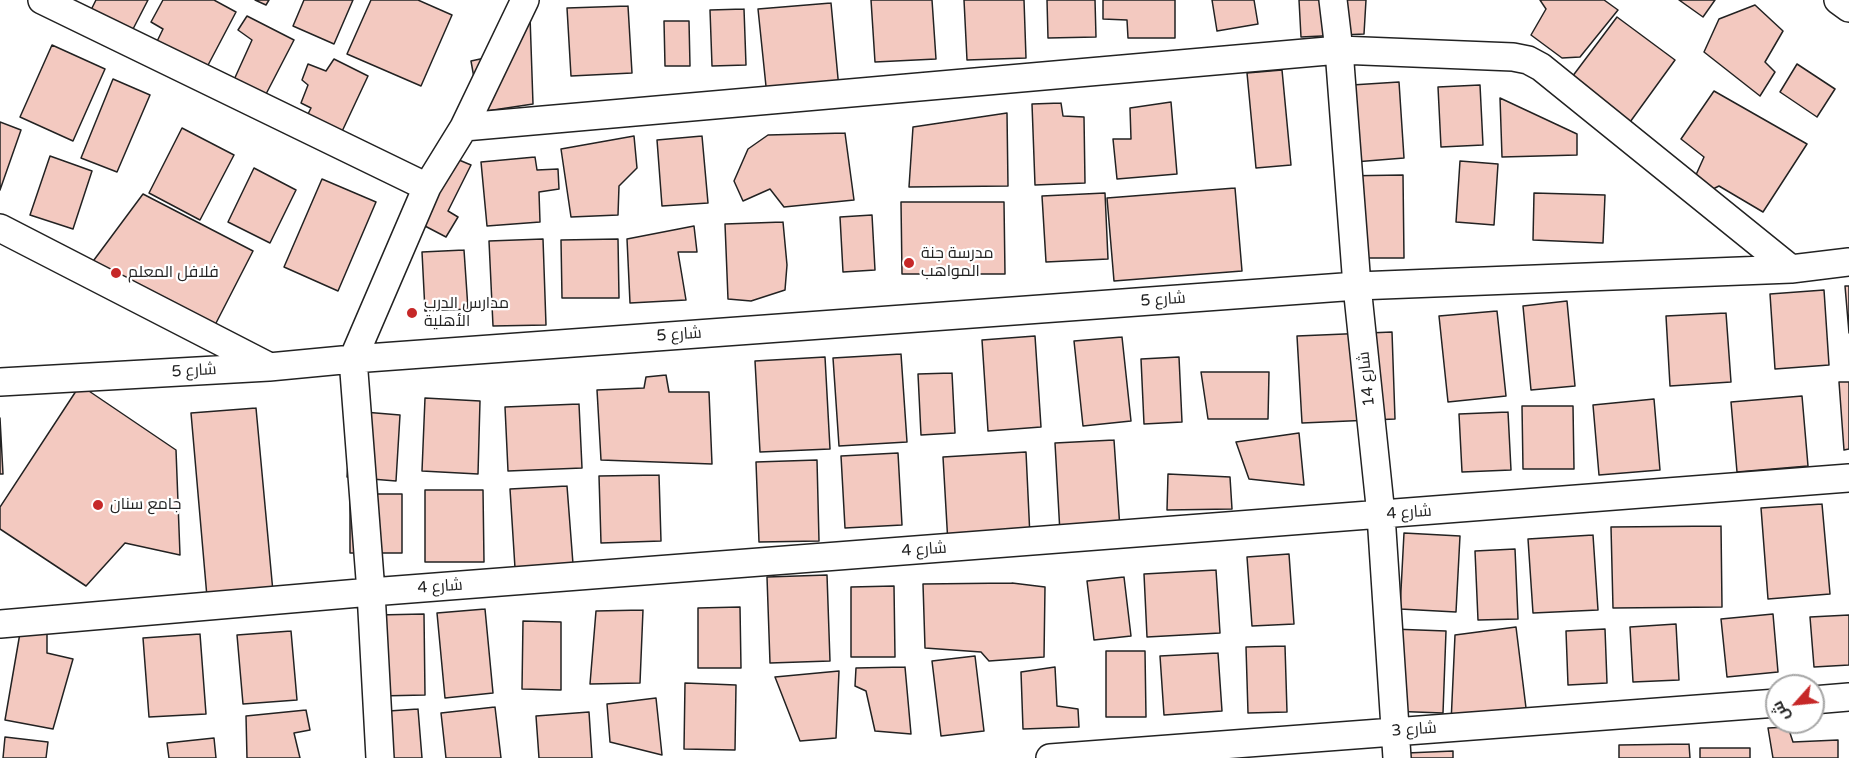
<!DOCTYPE html>
<meta charset="utf-8">
<style>
body{margin:0}
#map{position:relative;width:1849px;height:758px;overflow:hidden;background:#fff;font-family:"Varela Round",Cairo,sans-serif}
canvas{display:block}
.north{position:absolute;left:1765px;top:674px;width:60px;height:60px;box-sizing:border-box;background:#fff;border:2px solid #a7a7a7;border-radius:50%;rotate:243deg;font-size:16px;font-weight:700;line-height:24px;text-align:center;color:#222}
.north::after{content:'';display:block;margin:auto;width:21px;height:27px;background:#c62828;clip-path:polygon(50% 0,100% 100%,50% 72%,0 100%)}
</style>
<div id="map">
<canvas width="1849" height="758"></canvas>
<div class="north">ش</div>
</div>
<script>
const ctx = document.querySelector('canvas').getContext('2d');
ctx.lineJoin = 'round';
function paint(path, color) {
  ctx.fillStyle = color;
  ctx.fill(path, 'evenodd');
}
function toPath(rows) {
  const path = new Path2D();
  for (const r of rows) {
    path.moveTo(r[0], r[1]);
    for (let i = 2; i < r.length; i += 2) path.lineTo(r[i], r[i + 1]);
  }
  return path;
}
function strokePath(path, color, width, dash) {
  ctx.strokeStyle = color;
  ctx.lineWidth = width;
  ctx.lineCap = dash ? 'butt' : 'round';
  ctx.setLineDash(dash || []);
  ctx.stroke(path);
}
function drawText(font, color, halo, rows, align = 'center') {
  ctx.font = font + ' "Varela Round",Cairo,sans-serif';
  ctx.lineWidth = 4.5;
  ctx.setLineDash([]);
  ctx.textBaseline = 'middle';
  ctx.strokeStyle = halo;
  ctx.fillStyle = color;
  for (const [text, x, y, turn = 0] of rows) {
    ctx.save();
    ctx.translate(x, y);
    ctx.rotate((+turn || 0) * Math.PI / 180);
    ctx.textAlign = isNaN(turn) ? turn : align;
    if (halo) ctx.strokeText(text, 0, 0);
    ctx.fillText(text, 0, 0);
    ctx.restore();
  }
}
const building = toPath([
 [96,0,148,0,132,31,91,10,96,0],
 [163,0,214,0,236,12,206,69,148,60,163,29,151,22,163,0],
 [255,0,269,0,266,5,255,0],
 [304,0,353,0,334,44,293,26,304,0],
 [371,0,418,0,452,15,421,86,347,54,371,0],
 [871,0,932,0,936,59,875,62,871,0],
 [964,0,1024,0,1026,58,967,60,964,0],
 [1047,0,1095,0,1096,37,1048,38,1047,0],
 [1103,0,1175,0,1175,38,1128,38,1127,20,1103,19,1103,0],
 [1212,0,1254,0,1258,24,1217,31,1212,0],
 [1299,0,1366,0,1364,34,1301,37,1299,0],
 [1540,0,1604,0,1618,10,1580,57,1562,58,1531,35,1546,9,1540,0],
 [1679,0,1715,0,1703,17,1679,0],
 [831,3,839,89,767,96,758,9,831,3],
 [1755,5,1783,31,1765,62,1775,72,1760,96,1704,52,1719,19,1755,5],
 [628,6,632,73,571,76,567,8,628,6],
 [744,9,746,65,712,66,710,10,744,9],
 [247,16,294,40,265,96,233,82,252,40,238,30,247,16],
 [530,16,533,104,480,112,471,61,494,56,530,16],
 [1617,17,1675,60,1625,129,1566,85,1617,17],
 [664,21,689,21,690,66,665,66,664,21],
 [52,45,105,69,73,141,20,117,52,45],
 [334,59,368,76,338,140,303,124,311,108,301,103,308,85,302,80,308,64,326,71,334,59],
 [1797,64,1835,89,1817,117,1780,92,1797,64],
 [1282,70,1291,165,1256,168,1247,73,1282,70],
 [113,79,150,95,117,172,81,158,113,79],
 [1399,82,1404,158,1342,163,1336,86,1399,82],
 [1480,85,1483,145,1441,147,1438,87,1480,85],
 [1714,91,1807,144,1763,212,1719,186,1703,194,1691,186,1704,157,1681,139,1714,91],
 [1500,98,1577,134,1577,155,1502,157,1500,98],
 [1171,102,1177,174,1117,179,1113,139,1131,139,1130,108,1171,102],
 [1061,103,1063,116,1084,117,1085,183,1035,185,1032,104,1061,103],
 [1007,113,1008,186,909,187,913,127,1007,113],
 [0,122,21,130,0,190,0,122],
 [182,128,234,155,200,220,149,193,182,128],
 [845,133,854,200,784,207,770,189,743,201,734,181,748,149,768,135,845,133],
 [634,136,637,168,619,186,618,215,571,217,561,149,634,136],
 [702,136,708,203,662,206,657,140,702,136],
 [435,150,471,165,448,211,458,217,446,237,402,214,435,150],
 [50,156,92,171,73,229,30,215,50,156],
 [535,157,537,170,558,169,559,189,539,192,540,222,487,226,481,162,535,157],
 [1460,161,1498,164,1494,225,1456,222,1460,161],
 [254,168,296,190,270,243,228,222,254,168],
 [1403,175,1404,258,1341,258,1340,176,1403,175],
 [322,179,376,202,338,291,284,267,322,179],
 [1235,188,1242,271,1114,281,1107,198,1235,188],
 [1105,193,1108,259,1046,262,1042,196,1105,193],
 [1534,193,1605,195,1603,243,1533,240,1534,193],
 [143,194,253,251,214,327,91,264,143,194],
 [901,202,1004,202,1005,274,902,274,901,202],
 [872,215,875,270,843,272,840,217,872,215],
 [783,222,787,265,785,290,751,301,728,299,725,224,783,222],
 [694,226,697,252,678,252,686,300,630,303,627,239,694,226],
 [543,239,546,325,493,326,489,241,543,239],
 [618,239,619,298,562,298,561,240,618,239],
 [464,250,468,309,425,311,422,252,464,250],
 [1845,286,1849,286,1849,333,1845,286],
 [1824,290,1829,365,1775,369,1770,294,1824,290],
 [1567,301,1575,386,1531,390,1523,306,1567,301],
 [1497,311,1506,396,1448,402,1439,316,1497,311],
 [1726,313,1731,382,1670,386,1666,316,1726,313],
 [1392,332,1395,419,1302,423,1297,336,1392,332],
 [1035,336,1041,427,988,431,982,340,1035,336],
 [1122,337,1131,421,1083,426,1074,341,1122,337],
 [901,354,907,442,839,446,833,358,901,354],
 [825,357,830,449,760,452,755,361,825,357],
 [1179,357,1182,422,1144,424,1141,359,1179,357],
 [1201,372,1269,372,1268,419,1208,419,1201,372],
 [952,373,955,433,921,435,918,374,952,373],
 [666,375,669,392,709,392,712,464,601,460,597,390,644,388,646,377,666,375],
 [1839,382,1849,382,1849,449,1844,450,1839,382],
 [80,385,176,450,180,555,125,543,86,586,0,529,0,507,80,385],
 [1802,396,1808,466,1737,472,1731,402,1802,396],
 [425,398,480,401,478,474,422,471,425,398],
 [1654,399,1660,470,1599,475,1593,405,1654,399],
 [579,404,582,468,508,471,505,407,579,404],
 [1522,406,1573,406,1574,469,1523,469,1522,406],
 [256,408,273,592,207,597,191,413,256,408],
 [352,411,400,415,396,481,347,477,352,411],
 [1508,412,1511,470,1462,472,1459,414,1508,412],
 [0,418,3,474,0,474,0,418],
 [1299,433,1304,485,1249,479,1236,442,1299,433],
 [1114,440,1120,529,1060,533,1055,443,1114,440],
 [1026,452,1030,537,948,544,943,457,1026,452],
 [898,453,902,525,845,528,841,456,898,453],
 [817,460,819,541,759,542,756,462,817,460],
 [1168,474,1230,477,1232,509,1167,510,1168,474],
 [659,475,661,541,601,543,599,476,659,475],
 [567,486,573,564,515,568,510,489,567,486],
 [425,490,483,490,484,562,425,562,425,490],
 [350,494,402,494,402,553,350,553,350,494],
 [1822,504,1830,594,1768,599,1761,508,1822,504],
 [1721,526,1722,607,1613,608,1611,527,1721,526],
 [1404,533,1460,536,1456,612,1400,609,1404,533],
 [1593,535,1598,610,1533,613,1528,539,1593,535],
 [1515,549,1518,619,1478,620,1475,551,1515,549],
 [1289,554,1294,624,1252,626,1247,557,1289,554],
 [1216,570,1220,633,1147,637,1144,574,1216,570],
 [827,575,830,661,770,663,767,577,827,575],
 [1124,577,1131,636,1094,640,1087,581,1124,577],
 [1012,583,1045,587,1044,657,989,661,981,652,925,648,923,584,1012,583],
 [894,586,895,657,851,657,851,587,894,586],
 [740,607,741,668,698,668,698,608,740,607],
 [485,609,493,693,445,698,437,613,485,609],
 [643,610,640,683,590,684,596,611,643,610],
 [424,614,425,695,379,696,377,615,424,614],
 [1773,614,1778,672,1727,677,1721,619,1773,614],
 [1849,615,1849,665,1814,667,1810,617,1849,615],
 [523,621,561,622,561,690,522,689,523,621],
 [1676,624,1679,680,1633,682,1630,627,1676,624],
 [1516,627,1527,716,1451,723,1455,635,1516,627],
 [1392,629,1446,631,1443,713,1389,711,1392,629],
 [1605,629,1607,683,1568,685,1566,631,1605,629],
 [47,631,47,653,73,659,53,729,5,720,20,633,47,631],
 [291,631,297,700,243,704,237,635,291,631],
 [200,634,206,714,149,717,143,638,200,634],
 [1285,646,1287,712,1248,713,1246,647,1285,646],
 [1106,651,1145,651,1146,717,1106,717,1106,651],
 [1218,653,1222,711,1164,715,1160,656,1218,653],
 [975,656,984,731,941,736,932,661,975,656],
 [905,667,911,734,875,731,866,691,855,686,856,668,905,667],
 [1055,667,1057,706,1078,709,1079,727,1023,729,1021,672,1055,667],
 [839,671,836,738,800,741,775,677,839,671],
 [685,683,736,685,735,750,684,749,685,683],
 [656,698,662,755,610,742,607,704,656,698],
 [495,707,501,758,446,758,441,713,495,707],
 [418,709,422,758,388,758,374,712,418,709],
 [306,710,310,730,294,733,300,758,247,758,246,716,306,710],
 [589,712,592,758,539,758,536,716,589,712],
 [1788,727,1793,742,1838,740,1838,758,1773,758,1768,728,1788,727],
 [5,737,48,742,46,758,3,758,5,737],
 [214,738,216,758,169,758,167,743,214,738],
 [1689,744,1690,758,1619,758,1619,745,1689,744],
 [1700,748,1750,748,1750,758,1700,758,1700,748],
 [1453,751,1453,758,1407,758,1407,753,1453,751]
]);
paint(building, '#f3c9c0');
strokePath(building, '#222', 1.5);
const street = toPath([
 [42,0,427,187],
 [1333,0,1339,50,1357,286,1381,515,1397,758],
 [1838,0,1849,8],
 [464,127,1339,50,1513,57,1528,60,1541,67,1791,269],
 [0,228,268,366],
 [0,382,269,367,353,359,1357,286,1791,269,1849,262],
 [0,624,371,592,1849,478],
 [1813,700,1849,697],
 [380,758,371,592,353,359,427,187,464,127,525,0],
 [1050,758,1777,703]
]);
strokePath(street, '#222', 30);
strokePath(street, '#fff', 27);
for (const [x, y, r, color] of [
 [909,263,6,"#c62828"],
 [116,273,6,"#c62828"],
 [412,313,6,"#c62828"],
 [98,505,6,"#c62828"]
]) {
  const dot = new Path2D();
  dot.arc(x, y, r, 0, 2 * Math.PI);
  ctx.fillStyle = color;
  ctx.fill(dot);
  strokePath(dot, '#fff', 2);
}
drawText('16px', '#222', '#fff', [
 ["مدرسة جنة",921,254],
 ["المواهب",921,272],
 ["فلافل المعلم",128,273],
 ["مدارس الدرب",424,304],
 ["الأهلية",424,322],
 ["جامع سنان",110,505]
], 'left');
drawText('16px', '#222', '#fff', [
 ["شارع 5",1163,300,-4],
 ["شارع 5",679,335,-4],
 ["شارع 5",194,371,-3],
 ["شارع 14",1367,379,-96],
 ["شارع 4",1409,513,-4],
 ["شارع 4",924,550,-4],
 ["شارع 4",440,587,-4],
 ["شارع 3",1414,730,-4]
]);
</script>
